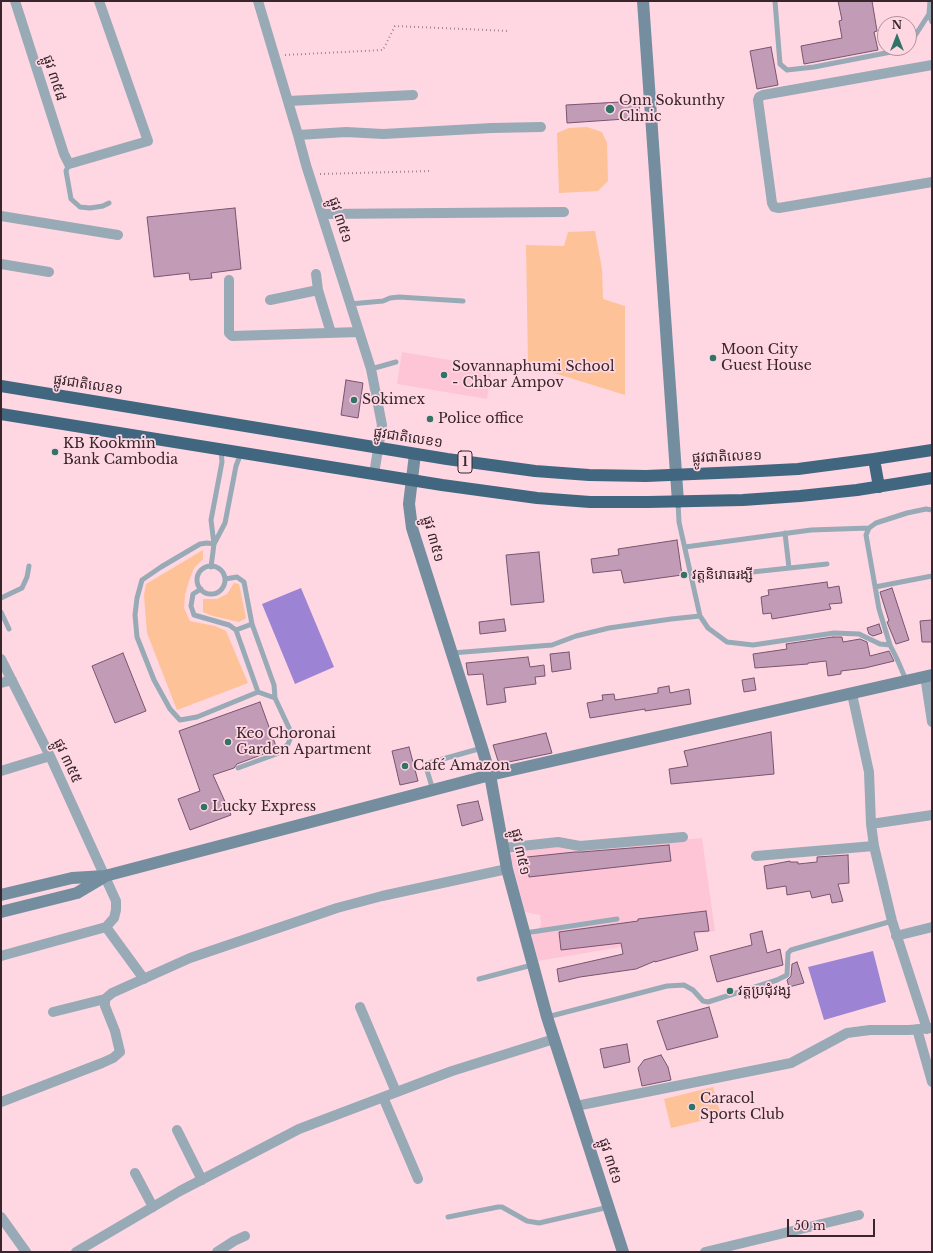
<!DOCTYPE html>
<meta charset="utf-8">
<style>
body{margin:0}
#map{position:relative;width:933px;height:1253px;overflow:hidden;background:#ffd7e3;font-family:"Libre Baskerville",serif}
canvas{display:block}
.frame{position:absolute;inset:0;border:2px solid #38262c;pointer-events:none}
.north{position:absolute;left:877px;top:16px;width:40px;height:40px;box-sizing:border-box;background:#ffd7e3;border:1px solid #af909a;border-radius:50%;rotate:0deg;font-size:11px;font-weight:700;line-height:16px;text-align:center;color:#38262c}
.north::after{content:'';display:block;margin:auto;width:14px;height:18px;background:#317466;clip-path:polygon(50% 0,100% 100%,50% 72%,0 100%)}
.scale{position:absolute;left:787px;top:1219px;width:88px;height:18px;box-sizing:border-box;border:2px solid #38262c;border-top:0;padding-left:5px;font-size:12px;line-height:14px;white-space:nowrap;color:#38262c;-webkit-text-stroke:3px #ffd7e3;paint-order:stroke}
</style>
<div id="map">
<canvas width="933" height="1253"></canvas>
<div class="frame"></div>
<div class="north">N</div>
<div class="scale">50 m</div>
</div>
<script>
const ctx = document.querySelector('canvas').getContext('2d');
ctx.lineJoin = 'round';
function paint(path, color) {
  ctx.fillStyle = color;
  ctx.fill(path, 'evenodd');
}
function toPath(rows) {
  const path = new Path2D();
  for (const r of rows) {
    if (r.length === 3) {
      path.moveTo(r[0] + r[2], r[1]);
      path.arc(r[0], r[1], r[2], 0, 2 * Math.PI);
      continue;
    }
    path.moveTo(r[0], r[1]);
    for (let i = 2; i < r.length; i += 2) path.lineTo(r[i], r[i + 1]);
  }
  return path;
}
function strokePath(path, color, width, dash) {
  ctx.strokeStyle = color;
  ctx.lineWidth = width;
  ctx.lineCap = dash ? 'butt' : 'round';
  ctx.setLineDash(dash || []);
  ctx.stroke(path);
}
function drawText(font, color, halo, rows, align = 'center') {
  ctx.font = font + ' "Libre Baskerville","Noto Sans Khmer",serif';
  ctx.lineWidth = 3.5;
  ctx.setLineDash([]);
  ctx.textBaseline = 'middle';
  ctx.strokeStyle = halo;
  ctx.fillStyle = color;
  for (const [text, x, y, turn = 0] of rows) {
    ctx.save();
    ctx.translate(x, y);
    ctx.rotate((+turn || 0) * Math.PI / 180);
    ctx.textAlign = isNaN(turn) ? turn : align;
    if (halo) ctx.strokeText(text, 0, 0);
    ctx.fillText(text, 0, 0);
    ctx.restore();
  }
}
paint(toPath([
 [402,352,492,367,487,399,397,384],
 [702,838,715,931,538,961,532,936,541,925,540,915,525,912,510,854,559,845,577,850]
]), '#fec5d7');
paint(toPath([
 [587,127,602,132,607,143,608,181,598,191,559,193,557,133,569,128],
 [595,231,602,269,603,299,625,306,625,395,528,365,526,245,564,246,568,232],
 [203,550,203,559,194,568,189,581,185,595,184,608,190,621,215,626,226,631,248,683,177,710,147,633,144,595,146,584],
 [234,583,239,584,246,618,239,622,213,616,203,612,203,599,217,599,227,594],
 [713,1087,721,1116,671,1128,664,1099]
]), '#fdc297');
paint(toPath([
 [301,588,334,667,295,684,262,604],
 [873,951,886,1002,824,1020,808,967]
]), '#9d83d3');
const building = toPath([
 [838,1,872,1,877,31,874,32,878,50,804,64,801,46,842,38,839,21,842,20,838,1],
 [771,47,778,85,757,89,750,51,771,47],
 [639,101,640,118,567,123,566,105,639,101],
 [235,208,241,269,211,273,212,278,190,280,189,273,154,277,147,217,235,208],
 [346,380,363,383,358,418,341,415,346,380],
 [677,540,682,575,624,583,621,570,593,573,591,559,619,555,618,549,677,540],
 [539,552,544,602,511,605,506,555,539,552],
 [827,582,828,588,839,586,842,603,829,604,831,609,772,619,771,613,763,614,761,597,769,595,768,590,827,582],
 [892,588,909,640,896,644,887,622,889,621,880,592,892,588],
 [504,619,506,631,480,634,479,622,504,619],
 [932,620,932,642,922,642,920,621,932,620],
 [879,624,882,633,873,636,869,634,867,628,879,624],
 [833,637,842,637,843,642,860,639,867,642,870,656,889,651,894,661,865,668,841,671,841,674,828,676,826,661,808,663,808,664,755,668,753,654,787,649,786,644,833,637],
 [569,652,571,669,552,672,550,654,569,652],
 [123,653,146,711,115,723,92,666,123,653],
 [528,657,530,667,544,665,545,676,535,677,536,684,504,688,506,702,487,705,483,674,468,675,466,663,528,657],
 [754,678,756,690,744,692,742,680,754,678],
 [669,686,670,693,689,689,691,704,645,711,645,709,590,718,587,703,603,700,602,695,614,694,615,700,634,697,658,693,658,688,669,686],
 [260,702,277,749,237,764,234,768,213,775,231,815,190,830,178,799,200,791,179,731,260,702],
 [771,732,774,774,671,784,669,769,688,766,684,751,771,732],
 [546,733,552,753,499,764,493,745,546,733],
 [409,747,418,781,400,785,392,751,409,747],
 [478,801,483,820,462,826,457,805,478,801],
 [669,845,671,861,529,877,527,857,575,852,581,852,669,845],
 [848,855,849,883,838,884,843,901,832,903,830,894,812,898,810,891,787,895,786,886,767,889,764,866,790,861,790,862,798,862,798,864,817,862,817,857,848,855],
 [706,911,709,931,694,932,698,950,655,962,655,961,636,969,580,977,559,982,557,969,623,954,621,943,561,950,559,932,638,921,638,919,706,911],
 [762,931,767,953,780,949,783,965,717,982,710,956,752,945,750,934,762,931],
 [797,962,804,983,789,987,787,980,791,976,792,964,797,962],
 [709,1007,718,1037,667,1050,657,1021,709,1007],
 [627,1044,630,1062,604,1068,600,1049,627,1044],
 [661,1055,668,1067,671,1080,642,1086,638,1068,644,1060,661,1055]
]);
paint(building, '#c29bb6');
strokePath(building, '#78556e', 1);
strokePath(toPath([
 [285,55,383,50,395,26,509,31],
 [320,174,432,171]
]), '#a2848e', 2, [1, 3]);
strokePath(toPath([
 [775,1,780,64,787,70,814,67,891,52,905,48],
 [929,14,932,22],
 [909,45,929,14,930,1],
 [69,164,66,171,71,199,80,207,90,208,103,206,109,203],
 [350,304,383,301,390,298,399,297,463,301],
 [371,369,396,362],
 [678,502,679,522,700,616],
 [785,533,789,568],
 [214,544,211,520,222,462,221,450],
 [214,544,225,523,236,466,241,453],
 [685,547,811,530,869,528],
 [211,580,14],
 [211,567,214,544,207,543,200,544,161,567,142,580,137,598,135,615,137,637,154,680,170,709,180,720,197,717,258,692,275,698,290,730,291,737,288,744,279,753,238,768],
 [743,573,827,564],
 [225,579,237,577,244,582,252,624,274,685,275,698],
 [875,587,932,576],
 [201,589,193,594,191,606,194,615,229,625,236,630,258,692],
 [1,598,22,588,27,577,29,566],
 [1,612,9,629],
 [236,630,252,624],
 [890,645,879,609,866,535,869,528,876,523,907,513,926,509,932,510],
 [452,653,552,645,576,636,609,628,671,619,700,616,708,628,727,642,753,645,834,633,859,634,880,644,890,645,897,659,906,680],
 [433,790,425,764,482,748],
 [525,933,617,919],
 [479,979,532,965],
 [547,1017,667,986,684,985,693,990,703,1001,708,1002,777,980,787,975,788,953,791,950,892,921],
 [448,1217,498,1207,502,1207,527,1221,539,1223,609,1207]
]), '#98aab6', 5);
strokePath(toPath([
 [15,1,64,154,69,164,148,141,99,1],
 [258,1,298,135,306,165,371,369,382,425,374,474],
 [932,65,763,95,759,97,758,100,772,203,774,207,779,208,932,182],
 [288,101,413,95],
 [298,135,346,132,383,134,492,128,541,127],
 [322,214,564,212],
 [1,216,118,235],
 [1,264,49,272],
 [316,274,318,290,331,333],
 [229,280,229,333,232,336,359,332],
 [270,300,318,290],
 [1,659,50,756,116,901,116,910,114,918,106,927,1,956],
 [925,676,932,722],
 [1,683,12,680],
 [852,694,869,772,871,824,874,846,892,921,927,1029],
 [1,771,50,756],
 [871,824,932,815],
 [504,848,558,842,580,846,683,837],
 [756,856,874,846],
 [106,927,144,979],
 [896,936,932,927],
 [360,1007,396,1092],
 [53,1012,105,999,112,993,190,958,337,908,382,896,507,869],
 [917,1029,932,1082],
 [383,1097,418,1179],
 [1,1102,102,1063,113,1058,120,1052,115,1031,105,1006,105,999],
 [576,1106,791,1063,847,1033,870,1030,909,1030,932,1028],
 [177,1130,202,1180],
 [135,1173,153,1207],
 [1,1217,26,1252],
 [76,1252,180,1191,299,1129,452,1071,554,1039],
 [217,1252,234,1241,245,1236],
 [705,1252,859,1215]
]), '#98aab6', 10);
strokePath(toPath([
 [643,1,678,502],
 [415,454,409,504,412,528,482,748,490,775,507,869,547,1017,623,1252],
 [1,895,72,878,105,876,490,775,932,675],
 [1,912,77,893,104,877]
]), '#748e9f', 12);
strokePath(toPath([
 [1,386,447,459,535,471,589,475,646,476,741,472,798,469,874,459,932,450],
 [1,414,442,485,537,498,590,502,648,502,743,500,800,496,857,490,932,478],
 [874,459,879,487]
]), '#416780', 12);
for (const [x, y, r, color] of [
 [610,109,5,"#317466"],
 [713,358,4,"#317466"],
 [444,375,4,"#317466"],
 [354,400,4,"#317466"],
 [430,419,4,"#317466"],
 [55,452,4,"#317466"],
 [684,575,4,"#317466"],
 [228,742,4,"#317466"],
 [405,766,4,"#317466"],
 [204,807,4,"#317466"],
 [730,991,4,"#317466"],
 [692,1107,4,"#317466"]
]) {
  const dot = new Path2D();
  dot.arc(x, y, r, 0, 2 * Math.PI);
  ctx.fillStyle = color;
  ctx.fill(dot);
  strokePath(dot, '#ffd7e3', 1.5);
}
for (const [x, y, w] of [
 [465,462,14]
]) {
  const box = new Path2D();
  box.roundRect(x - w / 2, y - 11, w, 22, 3);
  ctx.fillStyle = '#ffd7e3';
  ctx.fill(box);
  strokePath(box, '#38262c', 1);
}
drawText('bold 13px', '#38262c', null, [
 ["1",465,462]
]);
drawText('14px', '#38262c', '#ffd7e3', [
 ["ផ្លូវ ៣៥៨",54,78,72],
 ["ផ្លូវ ៣៥១",340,220,72],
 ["ផ្លូវជាតិលេខ១",88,385,9],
 ["ផ្លូវជាតិលេខ១",408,438,9],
 ["ផ្លូវជាតិលេខ១",727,457,-2],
 ["ផ្លូវ ៣៥១",433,539,75],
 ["ផ្លូវ ៣៥៥",67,761,65],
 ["ផ្លូវ ៣៥១",520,852,78],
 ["ផ្លូវ ៣៥១",610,1161,72]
]);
drawText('14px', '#38262c', '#ffd7e3', [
 ["Onn Sokunthy",619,101],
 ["Clinic",619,117],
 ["Moon City",721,350],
 ["Guest House",721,366],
 ["Sovannaphumi School",452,367],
 ["- Chbar Ampov",452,383],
 ["Sokimex",362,400],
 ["Police office",438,419],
 ["KB Kookmin",63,444],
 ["Bank Cambodia",63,460],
 ["វត្តនិរោធរង្សី",692,575],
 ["Keo Choronai",236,734],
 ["Garden Apartment",236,750],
 ["Café Amazon",413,766],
 ["Lucky Express",212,807],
 ["វត្តប្រជុំវង្ស",738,991],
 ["Caracol",700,1099],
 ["Sports Club",700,1115]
], 'left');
</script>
